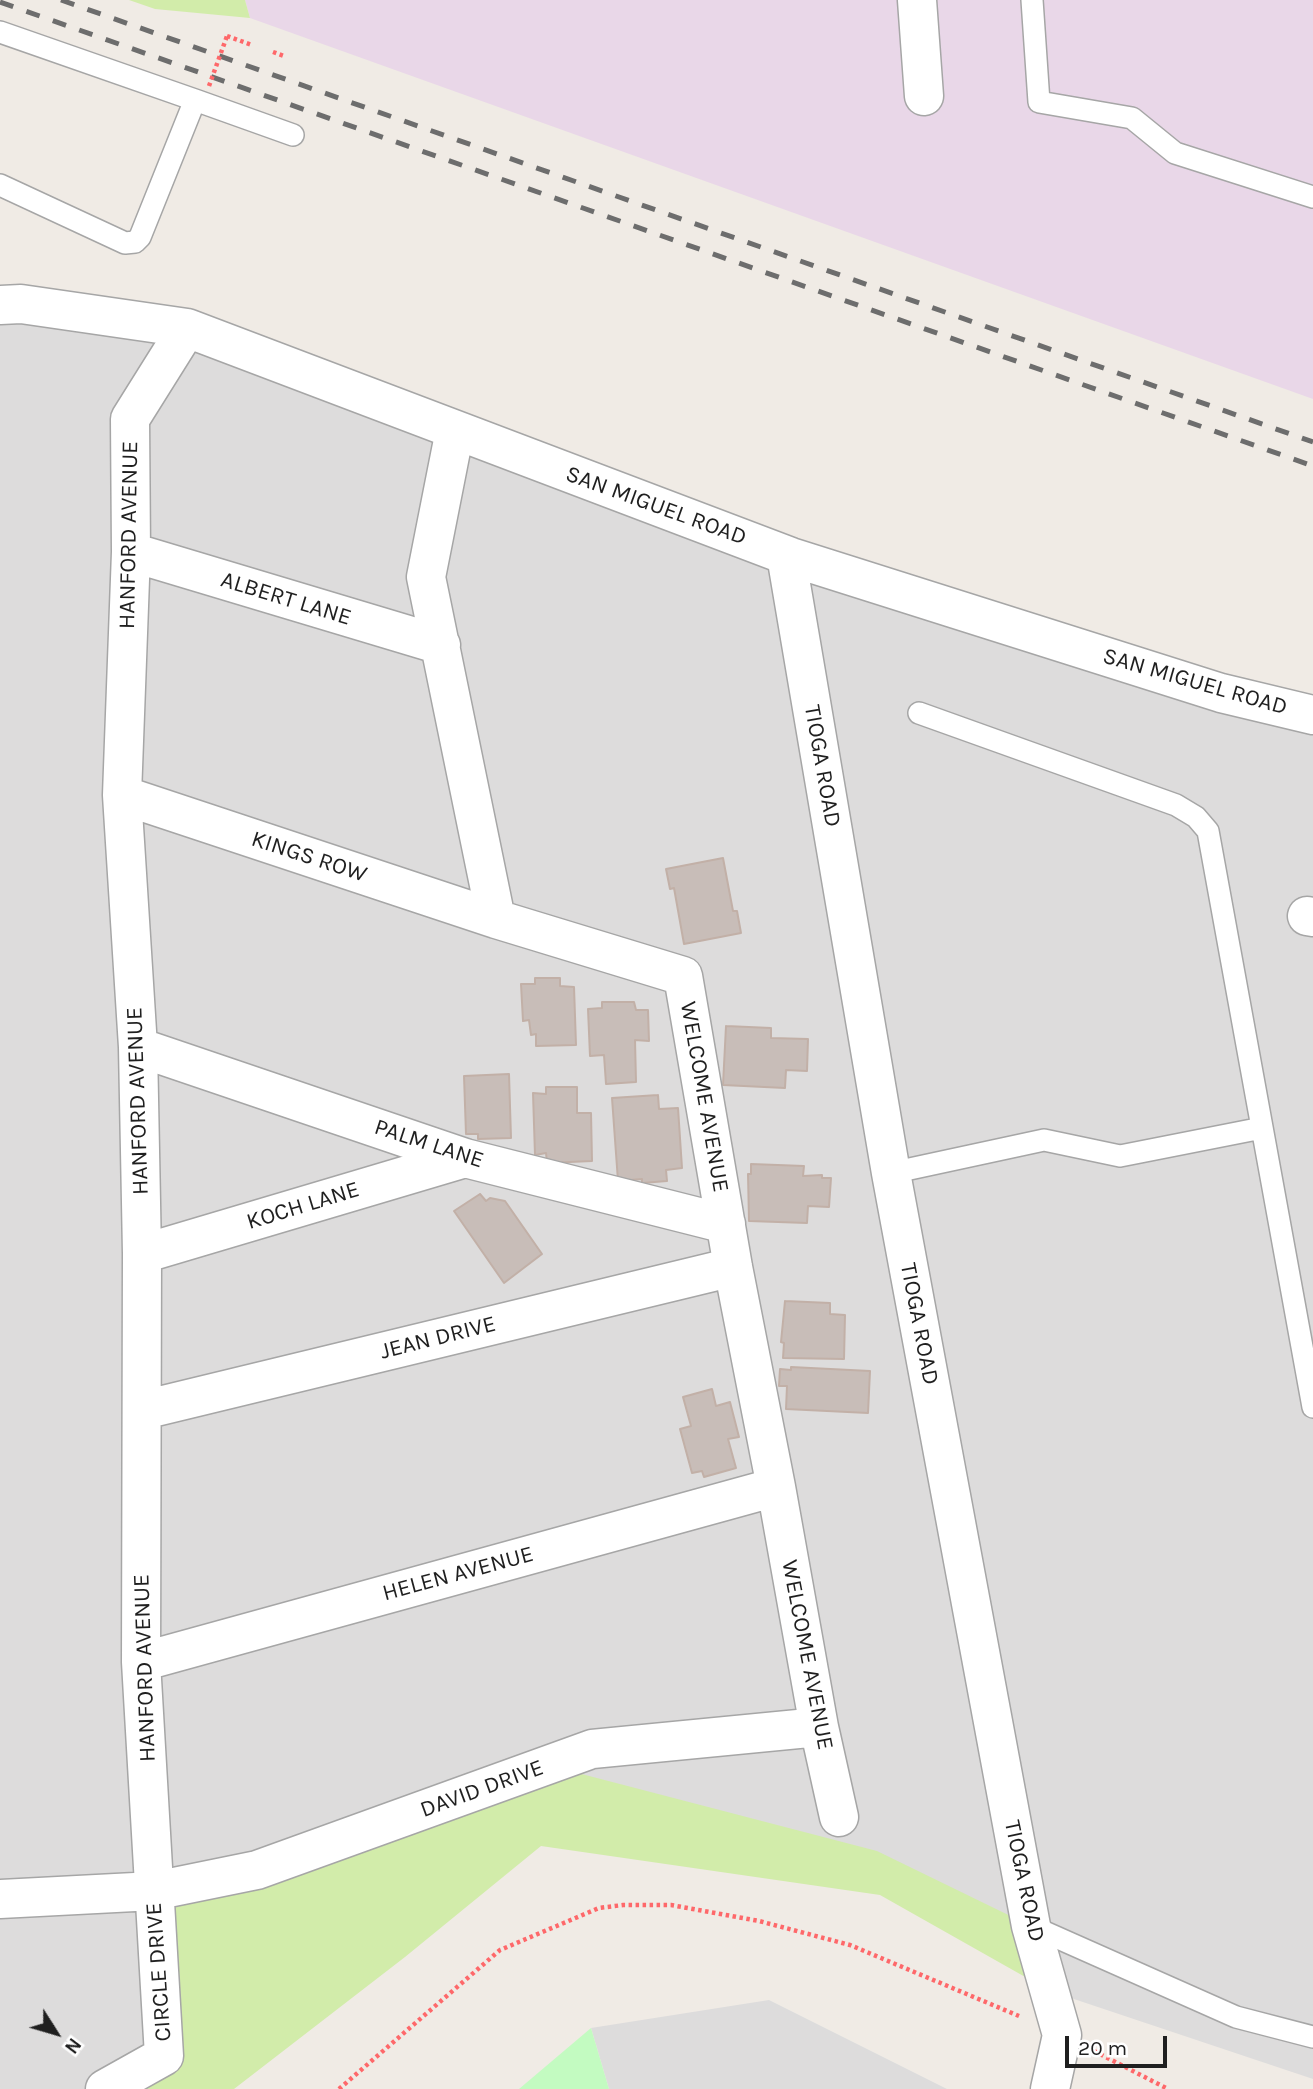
<!DOCTYPE html>
<style>
body{margin:0}
#map{position:relative;width:1313px;height:2089px;overflow:hidden;background:#f0ebe5;font-family:Karla,sans-serif}
canvas{display:block}
.north{position:absolute;left:21px;top:1998px;width:70px;height:70px;-webkit-text-stroke:5px #fff;paint-order:stroke;rotate:127deg;font-size:19px;font-weight:700;line-height:28px;text-align:center;color:#1f1f1f}
.north::after{content:'';display:block;margin:auto;width:24px;height:32px;background:#1f1f1f;clip-path:polygon(50% 0,100% 100%,50% 72%,0 100%)}
.scale{position:absolute;left:1065px;top:2036px;width:102px;height:32px;box-sizing:border-box;border:4px solid #1f1f1f;border-top:0;padding-left:9px;font-size:21px;line-height:24px;white-space:nowrap;color:#1f1f1f;-webkit-text-stroke:5px #fff;paint-order:stroke}
</style>
<div id="map">
<canvas width="1313" height="2089"></canvas>
<div class="north">N</div>
<div class="scale">20 m</div>
</div>
<script>
const ctx = document.querySelector('canvas').getContext('2d');
ctx.lineJoin = 'round';
function paint(path, color) {
  ctx.fillStyle = color;
  ctx.fill(path, 'evenodd');
}
function toPath(rows) {
  const path = new Path2D();
  for (const r of rows) {
    path.moveTo(r[0], r[1]);
    for (let i = 2; i < r.length; i += 2) path.lineTo(r[i], r[i + 1]);
  }
  return path;
}
function strokePath(path, color, width, dash) {
  ctx.strokeStyle = color;
  ctx.lineWidth = width;
  ctx.lineCap = dash ? 'butt' : 'round';
  ctx.setLineDash(dash || []);
  ctx.stroke(path);
}
function drawText(font, color, halo, rows, align = 'center') {
  ctx.font = font + ' Karla,sans-serif';
  ctx.lineWidth = 6;
  ctx.setLineDash([]);
  ctx.textBaseline = 'middle';
  ctx.strokeStyle = halo;
  ctx.fillStyle = color;
  for (const [text, x, y, turn = 0] of rows) {
    ctx.save();
    ctx.translate(x, y);
    ctx.rotate((+turn || 0) * Math.PI / 180);
    ctx.textAlign = isNaN(turn) ? turn : align;
    if (halo) ctx.strokeText(text, 0, 0);
    ctx.fillText(text, 0, 0);
    ctx.restore();
  }
}
paint(toPath([
 [0,304,187,328,603,487,1313,715,1313,2079,1050,1991,1031,1926,547,1765,164,2056,105,2089,0,2089],
 [769,2000,947,2089,609,2089,591,2028]
]), '#dddcdc');
paint(toPath([
 [245,0,1313,0,1313,399,250,18]
]), '#e9d7e8');
paint(toPath([
 [129,0,245,0,250,18,155,9],
 [547,1765,877,1851,1031,1926,1050,1991,880,1895,541,1846,405,1957,234,2089,105,2089,164,2056,154,1891]
]), '#d2ecaa');
paint(toPath([
 [591,2028,609,2089,519,2089]
]), '#c3fbc1');
const building = toPath([
 [723,858,733,911,737,911,741,933,684,944,674,888,670,889,666,869,723,858],
 [535,978,560,978,560,986,574,987,576,1045,536,1046,536,1034,531,1035,529,1020,523,1021,521,984,535,984,535,978],
 [602,1002,634,1002,636,1010,648,1010,649,1041,635,1040,636,1082,606,1084,604,1055,590,1056,588,1009,602,1008,602,1002],
 [726,1026,771,1028,771,1038,808,1039,807,1071,786,1070,785,1088,723,1085,726,1026],
 [509,1074,511,1138,478,1139,478,1134,466,1134,464,1076,509,1074],
 [546,1087,577,1087,577,1113,591,1113,592,1161,547,1163,546,1153,535,1155,533,1093,546,1094,546,1087],
 [658,1095,659,1109,678,1108,682,1168,666,1170,667,1181,642,1183,642,1179,618,1181,612,1098,658,1095],
 [751,1164,804,1166,803,1176,822,1175,822,1178,831,1178,829,1207,808,1206,807,1223,749,1221,748,1174,751,1174,751,1164],
 [480,1194,486,1201,490,1198,505,1201,542,1254,504,1283,454,1211,480,1194],
 [785,1301,830,1303,830,1314,845,1315,844,1359,783,1358,784,1343,781,1342,785,1301],
 [791,1367,870,1371,868,1413,786,1409,787,1386,779,1386,780,1369,791,1370,791,1367],
 [712,1389,716,1406,730,1402,739,1437,728,1439,736,1468,704,1477,702,1471,692,1473,680,1429,691,1426,683,1397,712,1389]
]);
paint(building, '#c8bdb8');
strokePath(building, '#c2b0a7', 2);
const lane = toPath([
 [1032,0,1039,102,1132,118,1175,153,1313,197],
 [0,32,195,100,140,237,135,242,125,243,0,185],
 [195,100,293,135],
 [919,713,1176,805,1196,817,1208,831,1313,1407],
 [891,1173,1044,1140,1120,1156,1262,1128],
 [1031,1926,1236,2017,1313,2037]
]);
const street = toPath([
 [917,0,924,96],
 [0,305,21,304,187,328,791,557,1221,693,1313,715],
 [455,430,426,577,496,919,683,976,733,1267,776,1487,819,1727,839,1817],
 [131,552,441,645],
 [786,555,891,1173,1031,1926,1062,2035,1050,2089],
 [122,795,496,919],
 [1307,916,1313,917],
 [138,1047,465,1158,726,1224],
 [142,1254,465,1158],
 [143,1410,733,1267],
 [141,1662,776,1487],
 [0,1899,154,1891,257,1870,592,1749,819,1727],
 [105,2089,164,2056,141,1662,142,1254,138,1047,122,795,131,552,130,419,187,328]
]);
strokePath(lane, '#a6a6a6', 24);
strokePath(street, '#a6a6a6', 41);
strokePath(toPath([
 [227,36,252,45],
 [273,52,284,56],
 [1094,2051,1168,2089],
 [339,2089,500,1950,599,1908,623,1905,671,1905,759,1921,850,1945,1019,2016]
]), '#fe686a', 4.5, [3.5, 3.5]);
strokePath(lane, '#fff', 21);
strokePath(street, '#fff', 38);
strokePath(toPath([
 [61,0,1313,442],
 [0,2,1313,466]
]), '#6d6d6d', 5, [14, 14]);
strokePath(toPath([
 [209,86,227,36]
]), '#fe686a', 4.5, [3.5, 3.5]);
drawText('23px', '#1f1f1f', '#fff', [
 ["SAN MIGUEL ROAD",656,506,20],
 ["HANFORD AVENUE",129,535,-89],
 ["ALBERT LANE",286,599,17],
 ["SAN MIGUEL ROAD",1195,682,16],
 ["TIOGA ROAD",822,766,80],
 ["KINGS ROW",309,857,18],
 ["WELCOME AVENUE",704,1097,80],
 ["HANFORD AVENUE",138,1101,-92],
 ["PALM LANE",429,1144,18],
 ["KOCH LANE",303,1206,-17],
 ["TIOGA ROAD",919,1324,79],
 ["JEAN DRIVE",438,1338,-14],
 ["HELEN AVENUE",458,1574,-15],
 ["WELCOME AVENUE",807,1655,79],
 ["HANFORD AVENUE",145,1668,-92],
 ["DAVID DRIVE",482,1789,-20],
 ["TIOGA ROAD",1024,1881,78],
 ["CIRCLE DRIVE",159,1972,-94]
]);
</script>
